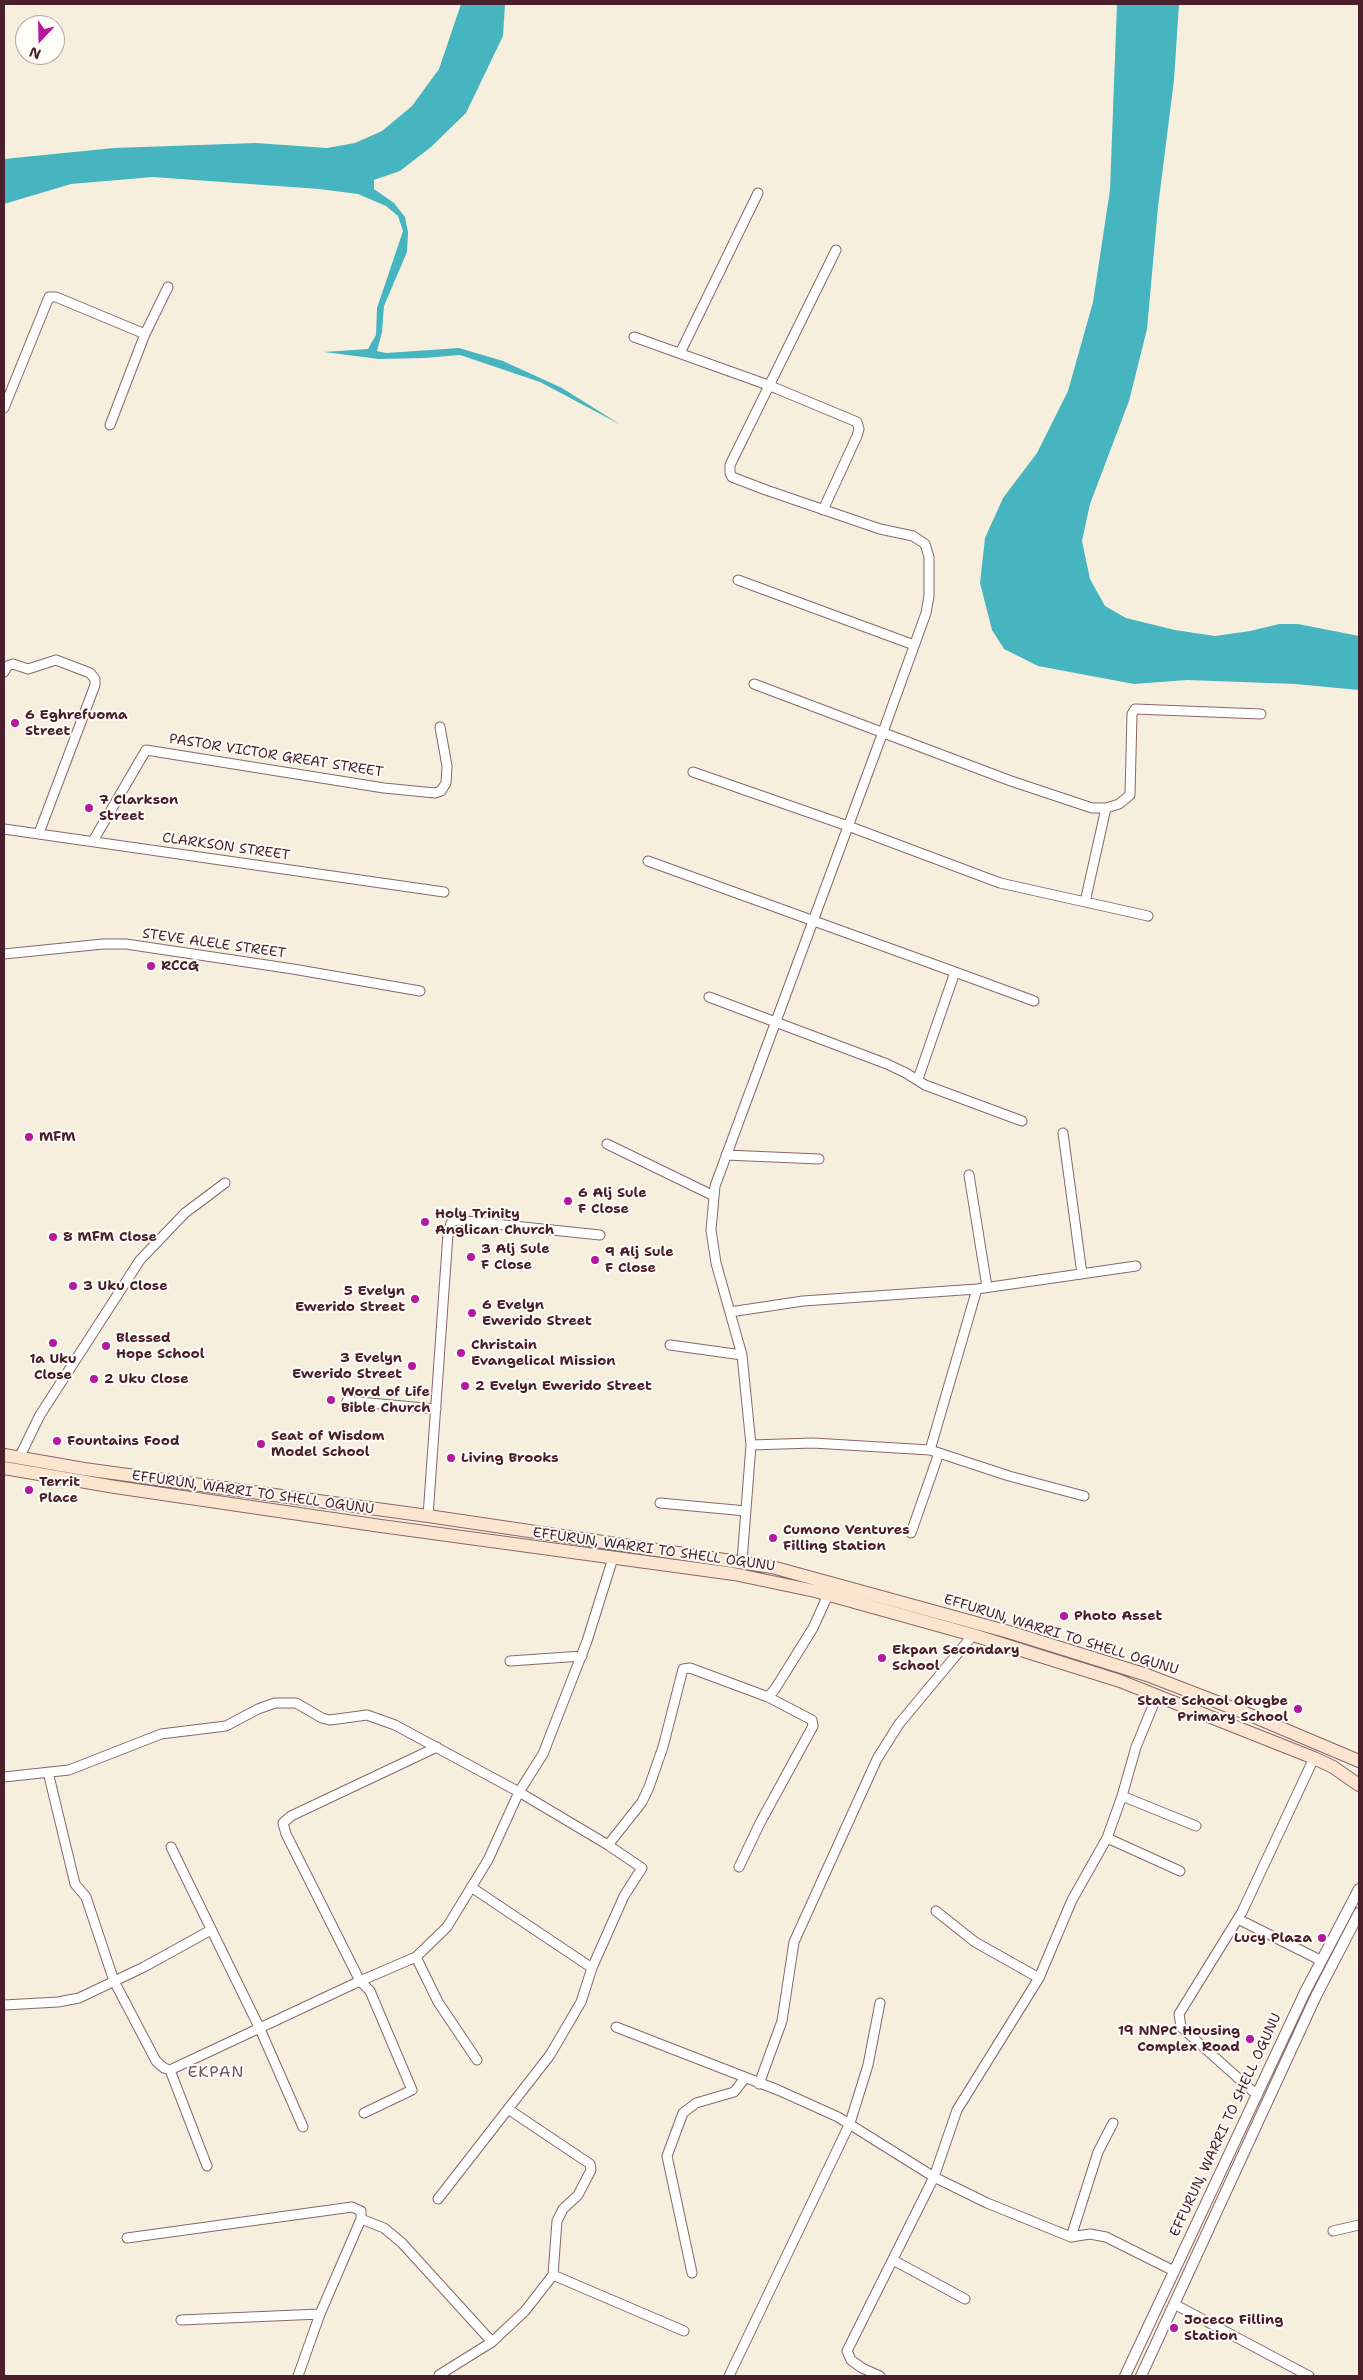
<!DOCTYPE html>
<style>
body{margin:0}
#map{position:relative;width:1363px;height:2380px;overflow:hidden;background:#f7efde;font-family:"Shantell Sans",sans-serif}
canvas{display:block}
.frame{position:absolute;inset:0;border:5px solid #4a1f2b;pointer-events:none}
.north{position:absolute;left:15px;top:15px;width:50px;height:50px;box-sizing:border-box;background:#fdfcf7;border:1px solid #b5a4a5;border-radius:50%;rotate:201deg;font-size:14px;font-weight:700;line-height:20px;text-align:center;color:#4a1f2b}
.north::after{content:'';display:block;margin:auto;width:18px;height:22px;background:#b5179e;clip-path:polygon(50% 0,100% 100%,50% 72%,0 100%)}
</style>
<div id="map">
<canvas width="1363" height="2380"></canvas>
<div class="frame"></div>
<div class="north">N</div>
</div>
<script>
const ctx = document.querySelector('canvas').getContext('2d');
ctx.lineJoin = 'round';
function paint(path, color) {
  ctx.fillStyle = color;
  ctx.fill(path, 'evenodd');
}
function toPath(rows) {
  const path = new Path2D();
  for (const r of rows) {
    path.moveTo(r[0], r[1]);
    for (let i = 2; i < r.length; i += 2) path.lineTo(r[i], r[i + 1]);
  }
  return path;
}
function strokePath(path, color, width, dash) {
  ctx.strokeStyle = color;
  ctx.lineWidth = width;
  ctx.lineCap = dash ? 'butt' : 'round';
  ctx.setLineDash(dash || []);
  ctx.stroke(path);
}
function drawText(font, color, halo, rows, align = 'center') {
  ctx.font = font + ' "Shantell Sans",sans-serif';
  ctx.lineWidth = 4;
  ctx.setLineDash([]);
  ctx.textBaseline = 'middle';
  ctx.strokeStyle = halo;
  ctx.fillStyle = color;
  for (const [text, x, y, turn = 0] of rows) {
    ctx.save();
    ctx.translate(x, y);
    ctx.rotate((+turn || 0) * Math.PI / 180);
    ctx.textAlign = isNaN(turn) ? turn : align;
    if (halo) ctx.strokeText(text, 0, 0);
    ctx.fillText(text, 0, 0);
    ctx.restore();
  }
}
paint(toPath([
 [461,4,505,4,503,36,466,113,431,147,400,171,374,180,374,189,394,203,405,217,408,232,407,252,384,306,382,332,377,351,386,353,459,348,503,361,562,388,621,425,540,382,460,355,424,358,379,359,324,352,368,349,376,335,377,308,403,231,398,216,386,206,358,194,319,189,153,177,71,184,4,204,4,159,114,148,256,143,327,148,355,143,382,131,412,106,439,69],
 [1117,4,1179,4,1174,80,1158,207,1147,329,1129,401,1090,504,1082,541,1090,579,1105,606,1126,618,1175,630,1215,636,1250,631,1279,624,1298,624,1359,636,1359,690,1295,684,1187,680,1134,684,1038,666,1004,649,992,630,980,583,985,538,1003,498,1037,453,1068,391,1093,302,1110,190]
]), '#46b5c0');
const minor = toPath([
 [634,337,768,385,857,422,859,429,857,436,823,510],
 [680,353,758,193],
 [4,408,49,297,56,297,145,334],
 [110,425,145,334,168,287],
 [738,580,914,645],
 [4,672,7,666,13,664,28,669,56,660,90,673,95,679,95,685,39,833],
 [754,684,1011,781,1092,808,1106,808,1119,804,1130,795,1132,714,1135,709,1261,714],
 [693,772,848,826,1000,883,1148,916],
 [4,829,444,892],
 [93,841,146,750,384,788,435,793,441,791,446,783,447,766,440,727],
 [648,861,955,972,918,1079],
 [1085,902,1106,808],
 [4,954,103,944,126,944,293,969,420,991],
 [955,972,1034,1001],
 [709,997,887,1064,906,1073,925,1085,1022,1121],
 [1063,1133,1082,1274],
 [607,1144,714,1196],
 [726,1155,819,1159],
 [969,1175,987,1287],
 [730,1312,803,1301,977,1289,1136,1266],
 [670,1345,742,1355],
 [347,1401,436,1409],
 [751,1445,813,1443,930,1450,1009,1476,1084,1496],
 [930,1450,977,1289],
 [19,1458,40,1415,140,1260,185,1213,225,1183],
 [660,1503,746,1511],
 [428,1516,448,1234,451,1223,456,1220,600,1235],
 [911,1533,939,1453],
 [742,1561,751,1445,742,1355,716,1263,711,1230,715,1186,883,732,926,613,929,596,929,557,925,544,913,536,880,529,766,490,732,477,730,473,730,465,836,250],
 [510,1661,582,1656],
 [48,1772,75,1884,86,1897,114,1981,156,2061,164,2068,170,2070,207,2166],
 [4,1777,69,1770,161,1734,226,1726,258,1709,275,1703,296,1703,322,1718,330,1720,367,1715,395,1725,519,1792,608,1845,642,1868,624,1896,592,1968],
 [1122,1796,1196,1826],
 [1107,1838,1180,1871],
 [608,1845,642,1802,649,1787,663,1747,683,1669,690,1668,768,1697],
 [171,1847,260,2029,303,2127],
 [739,1867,760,1823,813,1726,812,1720,768,1697,775,1689,813,1628,828,1595],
 [471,1887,592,1968,581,2002,550,2055,508,2109,590,2164,591,2170,578,2195,563,2209,557,2221,553,2275],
 [936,1911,975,1942,1039,1978],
 [1238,1919,1320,1960],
 [416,1957,438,2002,477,2060],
 [4,2005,58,2002,79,1998,144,1967,211,1930],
 [616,2027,778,2090,838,2117,934,2177,987,2203,1071,2237,1090,2234,1106,2237,1174,2271],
 [170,2070,360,1981,416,1957,447,1927,488,1860,519,1792,543,1754,587,1641,613,1558],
 [759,2084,782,2021,794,1942,877,1759,899,1724,973,1635],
 [1257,2095,1181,2027,1179,2014,1242,1912,1314,1758],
 [364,2113,412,2090,370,1991,360,1981,286,1834,283,1823,291,1816,437,1747],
 [438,2199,508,2109],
 [361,2219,384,2228,402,2243,492,2342],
 [1333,2231,1359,2225],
 [1071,2237,1098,2152,1113,2123],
 [127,2238,352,2207,361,2211,361,2219,320,2314,298,2376],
 [893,2260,965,2299],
 [692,2273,667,2156,683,2113,696,2103,734,2092,745,2078],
 [1174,2304,1309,2376],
 [181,2320,320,2314],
 [439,2375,492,2342,525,2311,553,2275,684,2331],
 [729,2376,850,2123,868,2065,880,2003],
 [880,2376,862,2368,851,2360,847,2351,934,2177,957,2110,1039,1978,1072,1900,1107,1838,1122,1796,1136,1747,1157,1696]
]);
const tertiary = toPath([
 [1125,2376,1305,1992,1359,1889],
 [1141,2376,1316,1996,1359,1913]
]);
const secondary = toPath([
 [4,1455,84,1469,428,1516,772,1567,1009,1632,1147,1675,1243,1712,1359,1761],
 [4,1468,115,1487,381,1526,734,1574,815,1591,973,1635,1120,1681,1314,1758,1333,1767,1359,1785]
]);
strokePath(minor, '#87686a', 11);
strokePath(tertiary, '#87686a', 12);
strokePath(secondary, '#87686a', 14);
strokePath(minor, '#fff', 9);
strokePath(tertiary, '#fff', 10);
strokePath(secondary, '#fce5cf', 12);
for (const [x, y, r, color] of [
 [15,723,5,"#b5179e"],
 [89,808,5,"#b5179e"],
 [151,966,5,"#b5179e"],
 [29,1137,5,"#b5179e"],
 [568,1201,5,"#b5179e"],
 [425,1222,5,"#b5179e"],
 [53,1237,5,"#b5179e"],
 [471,1257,5,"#b5179e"],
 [595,1260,5,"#b5179e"],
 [73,1286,5,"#b5179e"],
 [415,1299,5,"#b5179e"],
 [472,1313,5,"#b5179e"],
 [53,1343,5,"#b5179e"],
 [106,1346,5,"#b5179e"],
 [461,1353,5,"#b5179e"],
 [412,1366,5,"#b5179e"],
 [94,1379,5,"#b5179e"],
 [465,1386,5,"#b5179e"],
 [331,1400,5,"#b5179e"],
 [57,1441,5,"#b5179e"],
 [261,1444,5,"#b5179e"],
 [451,1458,5,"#b5179e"],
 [29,1490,5,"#b5179e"],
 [773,1538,5,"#b5179e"],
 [1064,1616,5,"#b5179e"],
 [882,1658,5,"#b5179e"],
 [1298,1709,5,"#b5179e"],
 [1322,1938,5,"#b5179e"],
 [1250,2039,5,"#b5179e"],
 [1174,2328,5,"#b5179e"]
]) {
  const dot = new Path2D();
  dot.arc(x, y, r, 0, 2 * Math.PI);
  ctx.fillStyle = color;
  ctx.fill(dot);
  strokePath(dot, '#fdfcf7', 2);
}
drawText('bold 14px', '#4a1f2b', '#fdfcf7', [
 ["6 Eghrefuoma",25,715],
 ["Street",25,731],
 ["7 Clarkson",99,800],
 ["Street",99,816],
 ["RCCG",161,966],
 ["MFM",39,1137],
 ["6 Alj Sule",578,1193],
 ["F Close",578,1209],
 ["Holy Trinity",435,1214],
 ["Anglican Church",435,1230],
 ["8 MFM Close",63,1237],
 ["3 Alj Sule",481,1249],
 ["F Close",481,1265],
 ["9 Alj Sule",605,1252],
 ["F Close",605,1268],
 ["3 Uku Close",83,1286],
 ["5 Evelyn",405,1291,"right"],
 ["Ewerido Street",405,1307,"right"],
 ["6 Evelyn",482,1305],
 ["Ewerido Street",482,1321],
 ["Blessed",116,1338],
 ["Hope School",116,1354],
 ["Christain",471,1345],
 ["Evangelical Mission",471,1361],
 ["3 Evelyn",402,1358,"right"],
 ["Ewerido Street",402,1374,"right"],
 ["1a Uku",53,1359,"center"],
 ["Close",53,1375,"center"],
 ["2 Uku Close",104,1379],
 ["2 Evelyn Ewerido Street",475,1386],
 ["Word of Life",341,1392],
 ["Bible Church",341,1408],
 ["Seat of Wisdom",271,1436],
 ["Model School",271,1452],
 ["Fountains Food",67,1441],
 ["Living Brooks",461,1458],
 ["Territ",39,1482],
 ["Place",39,1498],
 ["Cumono Ventures",783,1530],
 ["Filling Station",783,1546],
 ["Photo Asset",1074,1616],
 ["Ekpan Secondary",892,1650],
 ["School",892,1666],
 ["State School Okugbe",1288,1701,"right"],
 ["Primary School",1288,1717,"right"],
 ["Lucy Plaza",1312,1938,"right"],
 ["19 NNPC Housing",1240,2031,"right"],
 ["Complex Road",1240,2047,"right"],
 ["Joceco Filling",1184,2320],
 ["Station",1184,2336]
], 'left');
drawText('14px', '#4a1f2b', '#fdfcf7', [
 ["PASTOR VICTOR GREAT STREET",276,756,9],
 ["CLARKSON STREET",226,847,8],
 ["STEVE ALELE STREET",214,944,8],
 ["EFFURUN, WARRI TO SHELL OGUNU",253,1493,8],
 ["EFFURUN, WARRI TO SHELL OGUNU",654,1550,8],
 ["EFFURUN, WARRI TO SHELL OGUNU",1061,1635,17],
 ["EFFURUN, WARRI TO SHELL OGUNU",1226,2125,-65]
]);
ctx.letterSpacing = '1px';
drawText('16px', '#72546a', '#fdfcf7', [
 ["EKPAN",216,2073]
]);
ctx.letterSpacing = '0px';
</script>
